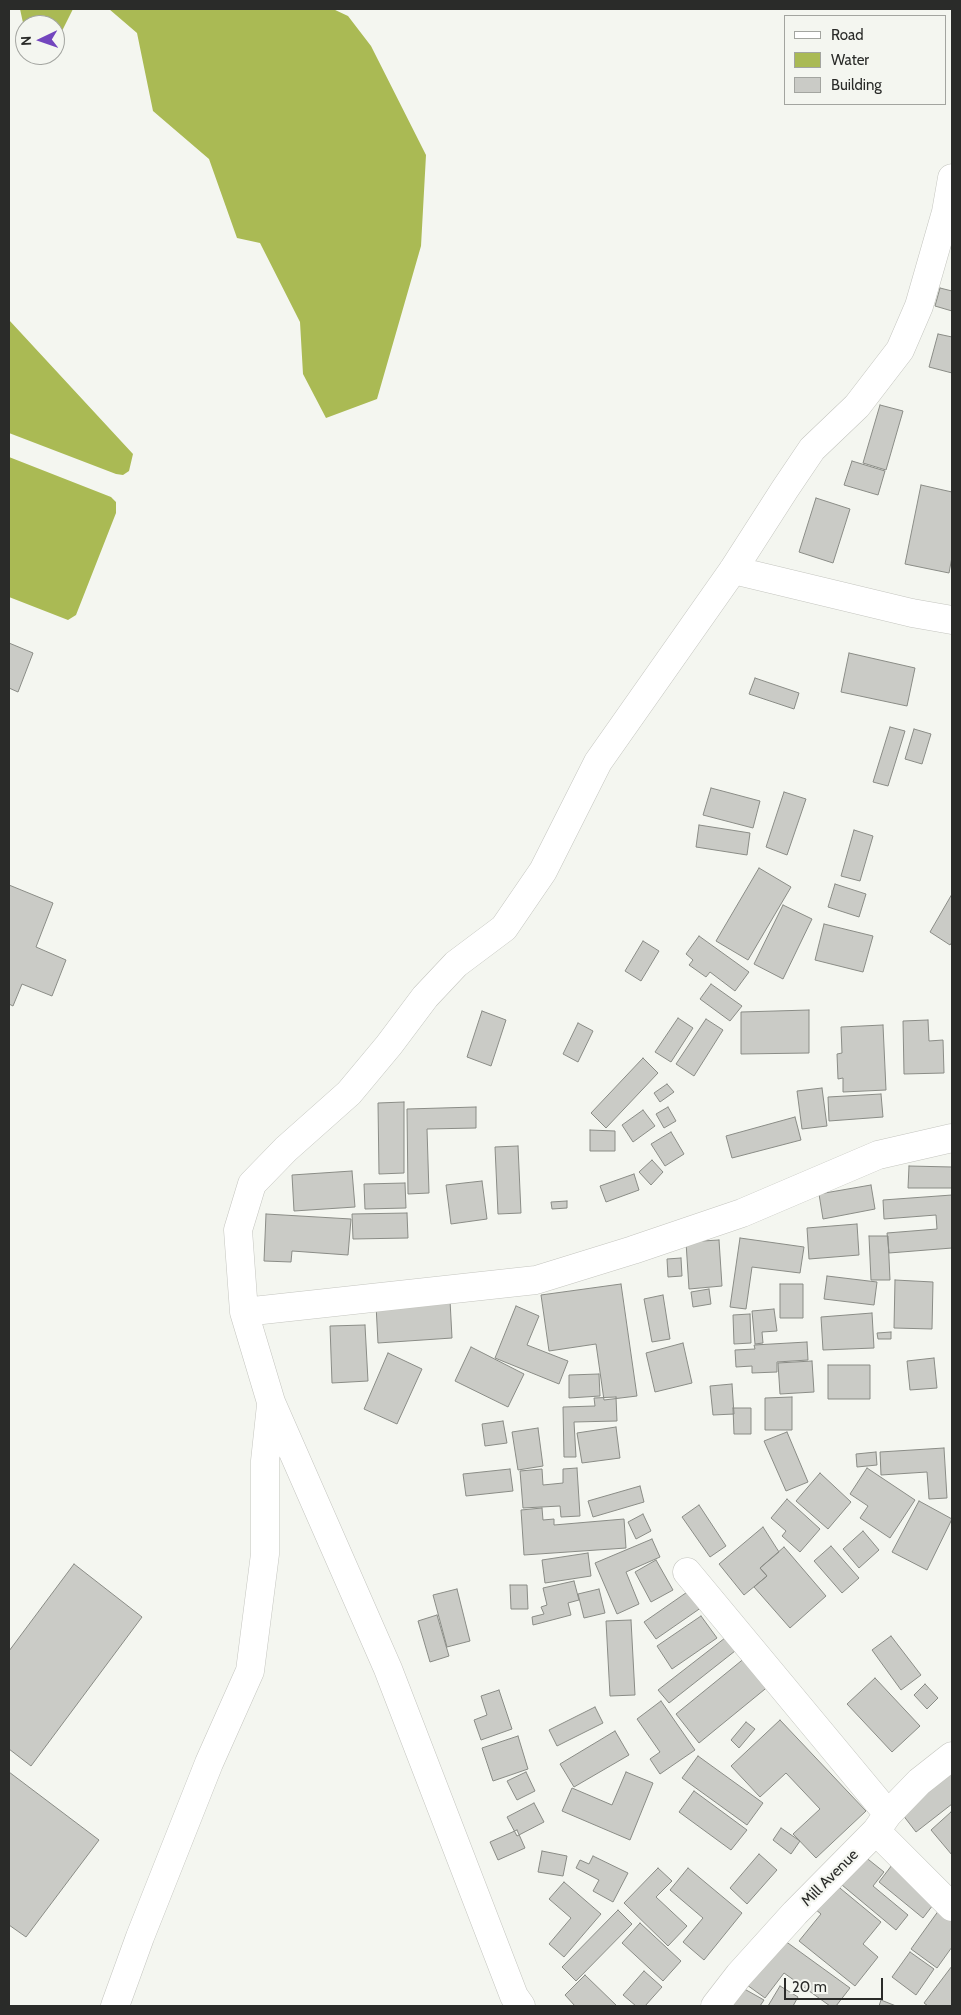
<!DOCTYPE html>
<style>
body{margin:0}
#map{position:relative;width:961px;height:2015px;overflow:hidden;background:#f4f6f0;font-family:Cabin,sans-serif}
canvas{display:block}
.frame{position:absolute;inset:0;border:10px solid #2a2b29;pointer-events:none}
.legend{position:absolute;left:784px;top:15px;width:162px;height:90px;box-sizing:border-box;background:#f4f6f0;border:1px solid #a3a5a0;margin:0;padding:6px 9px;list-style:none;font-size:15px;color:#2a2b29}
.legend li{display:flex;align-items:center;gap:10px;height:25px}
.legend b{width:25px;border:1px solid #a3a5a0}
.north{position:absolute;left:15px;top:15px;width:50px;height:50px;box-sizing:border-box;background:#f4f6f0;border:1px solid #a3a5a0;border-radius:50%;rotate:267deg;font-size:14px;font-weight:700;line-height:20px;text-align:center;color:#2a2b29}
.north::after{content:'';display:block;margin:auto;width:18px;height:22px;background:#7346be;clip-path:polygon(50% 0,100% 100%,50% 72%,0 100%)}
.scale{position:absolute;left:784px;top:1978px;width:99px;height:22px;box-sizing:border-box;border:2px solid #2a2b29;border-top:0;padding-left:6px;font-size:15px;line-height:18px;white-space:nowrap;color:#2a2b29;-webkit-text-stroke:4px #f4f6f0;paint-order:stroke}
</style>
<div id="map">
<canvas width="961" height="2015"></canvas>
<div class="frame"></div>
<ul class="legend">
<li><b style="height:6px;background:#fff"></b>Road</li>
<li><b style="height:14px;background:#aaba54"></b>Water</li>
<li><b style="height:14px;background:#cacbc6"></b>Building</li>
</ul>
<div class="north">N</div>
<div class="scale">20 m</div>
</div>
<script>
const ctx = document.querySelector('canvas').getContext('2d');
ctx.lineJoin = 'round';
function paint(path, color) {
  ctx.fillStyle = color;
  ctx.fill(path, 'evenodd');
}
function toPath(rows) {
  const path = new Path2D();
  for (const r of rows) {
    path.moveTo(r[0], r[1]);
    for (let i = 2; i < r.length; i += 2) path.lineTo(r[i], r[i + 1]);
  }
  return path;
}
function strokePath(path, color, width, dash) {
  ctx.strokeStyle = color;
  ctx.lineWidth = width;
  ctx.lineCap = dash ? 'butt' : 'round';
  ctx.setLineDash(dash || []);
  ctx.stroke(path);
}
function drawText(font, color, halo, rows, align = 'center') {
  ctx.font = font + ' Cabin,sans-serif';
  ctx.lineWidth = 4.5;
  ctx.setLineDash([]);
  ctx.textBaseline = 'middle';
  ctx.strokeStyle = halo;
  ctx.fillStyle = color;
  for (const [text, x, y, turn = 0] of rows) {
    ctx.save();
    ctx.translate(x, y);
    ctx.rotate((+turn || 0) * Math.PI / 180);
    ctx.textAlign = isNaN(turn) ? turn : align;
    if (halo) ctx.strokeText(text, 0, 0);
    ctx.fillText(text, 0, 0);
    ctx.restore();
  }
}
paint(toPath([
 [20,9,73,9,59,37,55,39,55,25,25,25,25,32],
 [109,9,333,9,348,16,371,46,426,155,421,246,377,399,326,418,303,374,300,322,260,243,237,238,209,159,153,111,137,33],
 [9,320,133,454,129,471,123,475,116,474,9,433],
 [9,457,111,497,116,502,116,513,76,615,68,620,9,597]
]), '#aaba54');
const building = toPath([
 [940,288,952,291,952,311,935,306,940,288],
 [938,334,952,337,952,373,929,367,938,334],
 [880,405,903,411,886,470,863,463,880,405],
 [852,461,885,471,878,495,844,485,852,461],
 [921,485,952,492,952,557,949,573,905,564,921,485],
 [816,498,850,509,833,563,799,552,816,498],
 [9,643,33,653,18,692,9,688,9,643],
 [849,653,915,668,907,706,841,692,849,653],
 [755,678,799,693,794,709,749,694,755,678],
 [890,727,905,731,888,786,873,782,890,727],
 [914,729,931,734,922,764,905,759,914,729],
 [711,788,760,801,753,828,703,815,711,788],
 [784,792,806,799,787,855,766,847,784,792],
 [699,825,750,833,747,855,696,847,699,825],
 [854,830,873,836,860,881,841,876,854,830],
 [759,868,791,887,748,960,716,941,759,868],
 [835,884,866,894,859,917,828,907,835,884],
 [9,885,53,903,36,947,66,960,52,996,22,984,13,1006,9,1004,9,885],
 [952,894,952,942,950,945,930,932,952,894],
 [783,905,812,919,783,979,754,964,783,905],
 [824,924,873,936,863,972,815,960,824,924],
 [699,936,749,972,735,991,710,972,706,977,689,965,693,960,686,954,699,936],
 [643,941,659,951,641,981,625,971,643,941],
 [711,984,742,1006,730,1021,700,999,711,984],
 [809,1010,809,1053,741,1054,741,1012,809,1010],
 [482,1011,506,1020,491,1066,467,1057,482,1011],
 [678,1018,693,1028,671,1062,655,1052,678,1018],
 [706,1019,723,1030,694,1076,676,1064,706,1019],
 [928,1020,929,1041,943,1040,944,1073,904,1074,903,1021,928,1020],
 [578,1023,593,1031,578,1062,563,1054,578,1023],
 [883,1025,886,1090,843,1092,843,1078,838,1079,837,1054,842,1053,841,1027,883,1025],
 [643,1058,658,1073,606,1128,591,1113,643,1058],
 [667,1084,674,1092,660,1102,654,1093,667,1084],
 [822,1088,827,1126,802,1129,797,1091,822,1088],
 [881,1094,883,1117,829,1121,828,1097,881,1094],
 [404,1102,404,1173,379,1174,378,1103,404,1102],
 [476,1107,476,1128,427,1129,429,1193,408,1194,407,1109,476,1107],
 [668,1107,676,1121,664,1128,656,1114,668,1107],
 [643,1110,655,1126,633,1142,622,1125,643,1110],
 [795,1117,801,1140,732,1158,726,1136,795,1117],
 [590,1130,615,1131,615,1151,590,1151,590,1130],
 [671,1132,684,1154,665,1166,651,1144,671,1132],
 [518,1146,521,1213,498,1214,495,1147,518,1146],
 [652,1160,663,1172,651,1185,639,1172,652,1160],
 [909,1166,952,1167,952,1188,908,1188,909,1166],
 [352,1171,355,1207,294,1211,292,1175,352,1171],
 [634,1174,639,1190,606,1202,600,1186,634,1174],
 [482,1181,487,1219,451,1224,446,1185,482,1181],
 [405,1183,406,1208,365,1209,364,1184,405,1183],
 [871,1185,875,1209,823,1219,819,1194,871,1185],
 [952,1195,952,1248,889,1253,887,1233,937,1229,936,1215,884,1219,883,1200,952,1195],
 [567,1201,567,1208,552,1209,551,1202,567,1201],
 [407,1213,408,1238,353,1239,352,1214,407,1213],
 [266,1214,351,1219,348,1255,292,1251,291,1262,264,1261,266,1214],
 [857,1224,859,1255,809,1259,807,1228,857,1224],
 [869,1236,888,1236,890,1280,871,1280,869,1236],
 [740,1238,804,1247,800,1273,752,1267,746,1309,730,1307,740,1238],
 [719,1240,722,1286,689,1289,686,1242,719,1240],
 [681,1258,682,1276,668,1277,667,1259,681,1258],
 [827,1276,877,1282,874,1305,824,1299,827,1276],
 [895,1280,933,1282,932,1329,894,1328,895,1280],
 [621,1284,637,1396,604,1400,596,1344,549,1351,541,1295,621,1284],
 [780,1284,803,1284,803,1318,780,1318,780,1284],
 [709,1289,711,1304,693,1307,691,1292,709,1289],
 [663,1295,670,1339,652,1342,644,1299,663,1295],
 [450,1300,452,1338,378,1343,376,1305,450,1300],
 [516,1306,539,1316,527,1345,568,1361,559,1384,495,1358,516,1306],
 [774,1309,777,1331,762,1332,763,1343,755,1344,752,1311,774,1309],
 [872,1313,874,1348,823,1350,821,1317,872,1313],
 [750,1314,751,1343,734,1344,733,1315,750,1314],
 [365,1325,368,1381,332,1383,330,1326,365,1325],
 [891,1332,891,1339,878,1339,877,1333,891,1332],
 [807,1342,808,1360,777,1362,777,1372,752,1373,752,1366,736,1367,735,1350,755,1349,754,1345,807,1342],
 [683,1343,692,1383,655,1392,646,1353,683,1343],
 [471,1347,524,1374,508,1407,455,1381,471,1347],
 [388,1353,422,1369,397,1424,364,1409,388,1353],
 [934,1358,937,1388,910,1390,907,1361,934,1358],
 [812,1361,814,1392,780,1394,778,1363,812,1361],
 [828,1365,870,1365,870,1399,828,1399,828,1365],
 [599,1374,600,1396,569,1398,569,1375,599,1374],
 [732,1384,734,1414,713,1415,710,1386,732,1384],
 [616,1397,617,1421,574,1422,576,1457,564,1457,563,1407,595,1406,594,1398,616,1397],
 [792,1397,792,1430,765,1430,765,1398,792,1397],
 [733,1408,751,1408,751,1434,734,1434,733,1408],
 [503,1421,507,1443,485,1446,482,1424,503,1421],
 [616,1427,620,1458,582,1463,577,1433,616,1427],
 [538,1428,543,1466,518,1470,512,1432,538,1428],
 [787,1432,808,1482,786,1491,764,1441,787,1432],
 [944,1448,947,1498,929,1499,927,1472,881,1475,880,1452,944,1448],
 [876,1452,877,1465,857,1467,856,1454,876,1452],
 [577,1468,580,1516,561,1517,560,1506,523,1508,520,1471,542,1469,543,1485,563,1483,563,1469,577,1468],
 [867,1468,915,1500,890,1538,860,1518,868,1506,850,1494,867,1468],
 [510,1469,513,1491,466,1496,463,1474,510,1469],
 [820,1473,851,1502,828,1529,796,1501,820,1473],
 [640,1486,644,1502,593,1517,588,1501,640,1486],
 [787,1499,820,1529,800,1552,782,1536,786,1531,771,1518,787,1499],
 [919,1501,952,1519,927,1570,892,1552,919,1501],
 [699,1505,726,1546,710,1557,682,1517,699,1505],
 [542,1508,543,1520,554,1519,554,1525,624,1519,626,1548,524,1555,521,1510,542,1508],
 [643,1514,651,1531,636,1539,628,1522,643,1514],
 [763,1527,779,1552,760,1568,767,1576,744,1595,719,1564,763,1527],
 [863,1531,879,1550,859,1568,843,1549,863,1531],
 [652,1539,660,1557,626,1572,639,1604,617,1614,595,1563,652,1539],
 [831,1546,859,1578,842,1593,814,1561,831,1546],
 [784,1547,826,1596,790,1628,754,1587,767,1576,760,1568,784,1547],
 [588,1553,591,1576,545,1583,542,1560,588,1553],
 [656,1560,673,1590,651,1602,635,1572,656,1560],
 [74,1564,142,1617,31,1766,9,1749,9,1651,74,1564],
 [574,1581,579,1600,568,1603,571,1615,533,1625,532,1617,544,1614,541,1607,547,1605,543,1588,574,1581],
 [510,1585,527,1585,528,1609,511,1609,510,1585],
 [693,1588,705,1605,656,1639,644,1622,693,1588],
 [457,1589,470,1641,447,1647,433,1595,457,1589],
 [599,1589,605,1613,584,1618,578,1594,599,1589],
 [437,1615,449,1656,430,1662,418,1621,437,1615],
 [701,1616,717,1638,672,1669,657,1646,701,1616],
 [631,1620,635,1695,610,1696,606,1621,631,1620],
 [891,1636,921,1675,901,1690,872,1650,891,1636],
 [725,1638,735,1651,669,1703,658,1690,725,1638],
 [746,1657,770,1685,699,1743,676,1714,746,1657],
 [875,1678,920,1726,892,1752,847,1704,875,1678],
 [925,1684,938,1698,927,1709,914,1695,925,1684],
 [499,1690,512,1729,481,1740,474,1720,487,1715,481,1696,499,1690],
 [661,1701,695,1750,660,1774,650,1759,660,1752,637,1719,661,1701],
 [595,1707,603,1723,557,1746,549,1730,595,1707],
 [780,1720,866,1811,816,1858,793,1834,820,1809,786,1773,760,1797,731,1766,780,1720],
 [746,1722,755,1729,739,1748,731,1740,746,1722],
 [615,1731,629,1755,574,1787,560,1764,615,1731],
 [518,1736,528,1769,493,1781,482,1748,518,1736],
 [698,1756,763,1803,747,1825,682,1778,698,1756],
 [952,1769,952,1804,916,1832,899,1810,952,1769],
 [9,1772,99,1840,26,1937,9,1925,9,1772],
 [526,1772,535,1791,517,1800,507,1781,526,1772],
 [626,1772,653,1783,630,1840,562,1811,572,1788,612,1805,626,1772],
 [694,1791,747,1830,731,1850,679,1812,694,1791],
 [534,1803,544,1822,517,1836,507,1817,534,1803],
 [951,1812,952,1813,952,1855,931,1830,951,1812],
 [781,1828,800,1841,791,1854,773,1840,781,1828],
 [517,1830,525,1848,498,1860,490,1842,517,1830],
 [542,1851,567,1856,563,1876,538,1872,542,1851],
 [859,1852,884,1872,873,1886,908,1915,896,1930,836,1880,859,1852],
 [759,1854,777,1870,747,1904,730,1888,759,1854],
 [593,1856,628,1873,613,1902,593,1891,599,1880,576,1868,580,1860,589,1864,593,1856],
 [892,1865,936,1901,923,1918,879,1882,892,1865],
 [658,1868,672,1881,656,1897,687,1926,668,1946,624,1903,658,1868],
 [688,1868,742,1913,704,1960,683,1942,703,1918,670,1890,688,1868],
 [564,1882,601,1914,564,1957,549,1944,571,1918,549,1899,564,1882],
 [835,1884,881,1922,863,1944,878,1957,855,1986,799,1941,821,1914,815,1909,835,1884],
 [618,1910,632,1924,576,1981,562,1967,618,1910],
 [939,1910,952,1919,952,1947,937,1968,911,1949,939,1910],
 [640,1923,681,1961,663,1981,622,1943,640,1923],
 [781,1938,850,1988,836,2006,830,2006,784,1973,765,1998,747,1985,781,1938],
 [910,1952,934,1969,916,1995,892,1977,910,1952],
 [952,1966,952,2006,928,2006,924,2003,952,1966],
 [644,1971,662,1987,645,2006,636,2006,623,1995,644,1971],
 [585,1975,617,2006,575,2006,565,1995,585,1975],
 [739,1986,764,2000,760,2006,727,2006,739,1986],
 [780,1986,798,1997,793,2006,768,2006,780,1986],
 [881,2000,896,2006,879,2006,881,2000]
]);
paint(building, '#cacbc6');
strokePath(building, '#8a8c86', 1);
const minor = toPath([
 [733,570,912,613,952,620],
 [244,1312,536,1280,633,1250,742,1213,878,1155,952,1138],
 [687,1572,888,1814],
 [876,1831,952,1907],
 [115,2006,140,1937,209,1763,250,1671,265,1554,265,1461,271,1405],
 [521,2006,514,1996,388,1669,271,1402,244,1312,238,1230,252,1184,286,1149,349,1093,389,1045,425,997,456,964,504,928,543,871,598,762,733,570,785,489,812,449,857,406,900,350,919,306,946,212,952,178],
 [715,2006,739,1975,795,1913,876,1831,888,1814,919,1782,952,1756]
]);
strokePath(minor, '#c4c5bf', 29);
strokePath(minor, '#fff', 28);
drawText('15px', '#2a2b29', '#f4f6f0', [
 ["Mill Avenue",830,1878,-45]
]);
</script>
